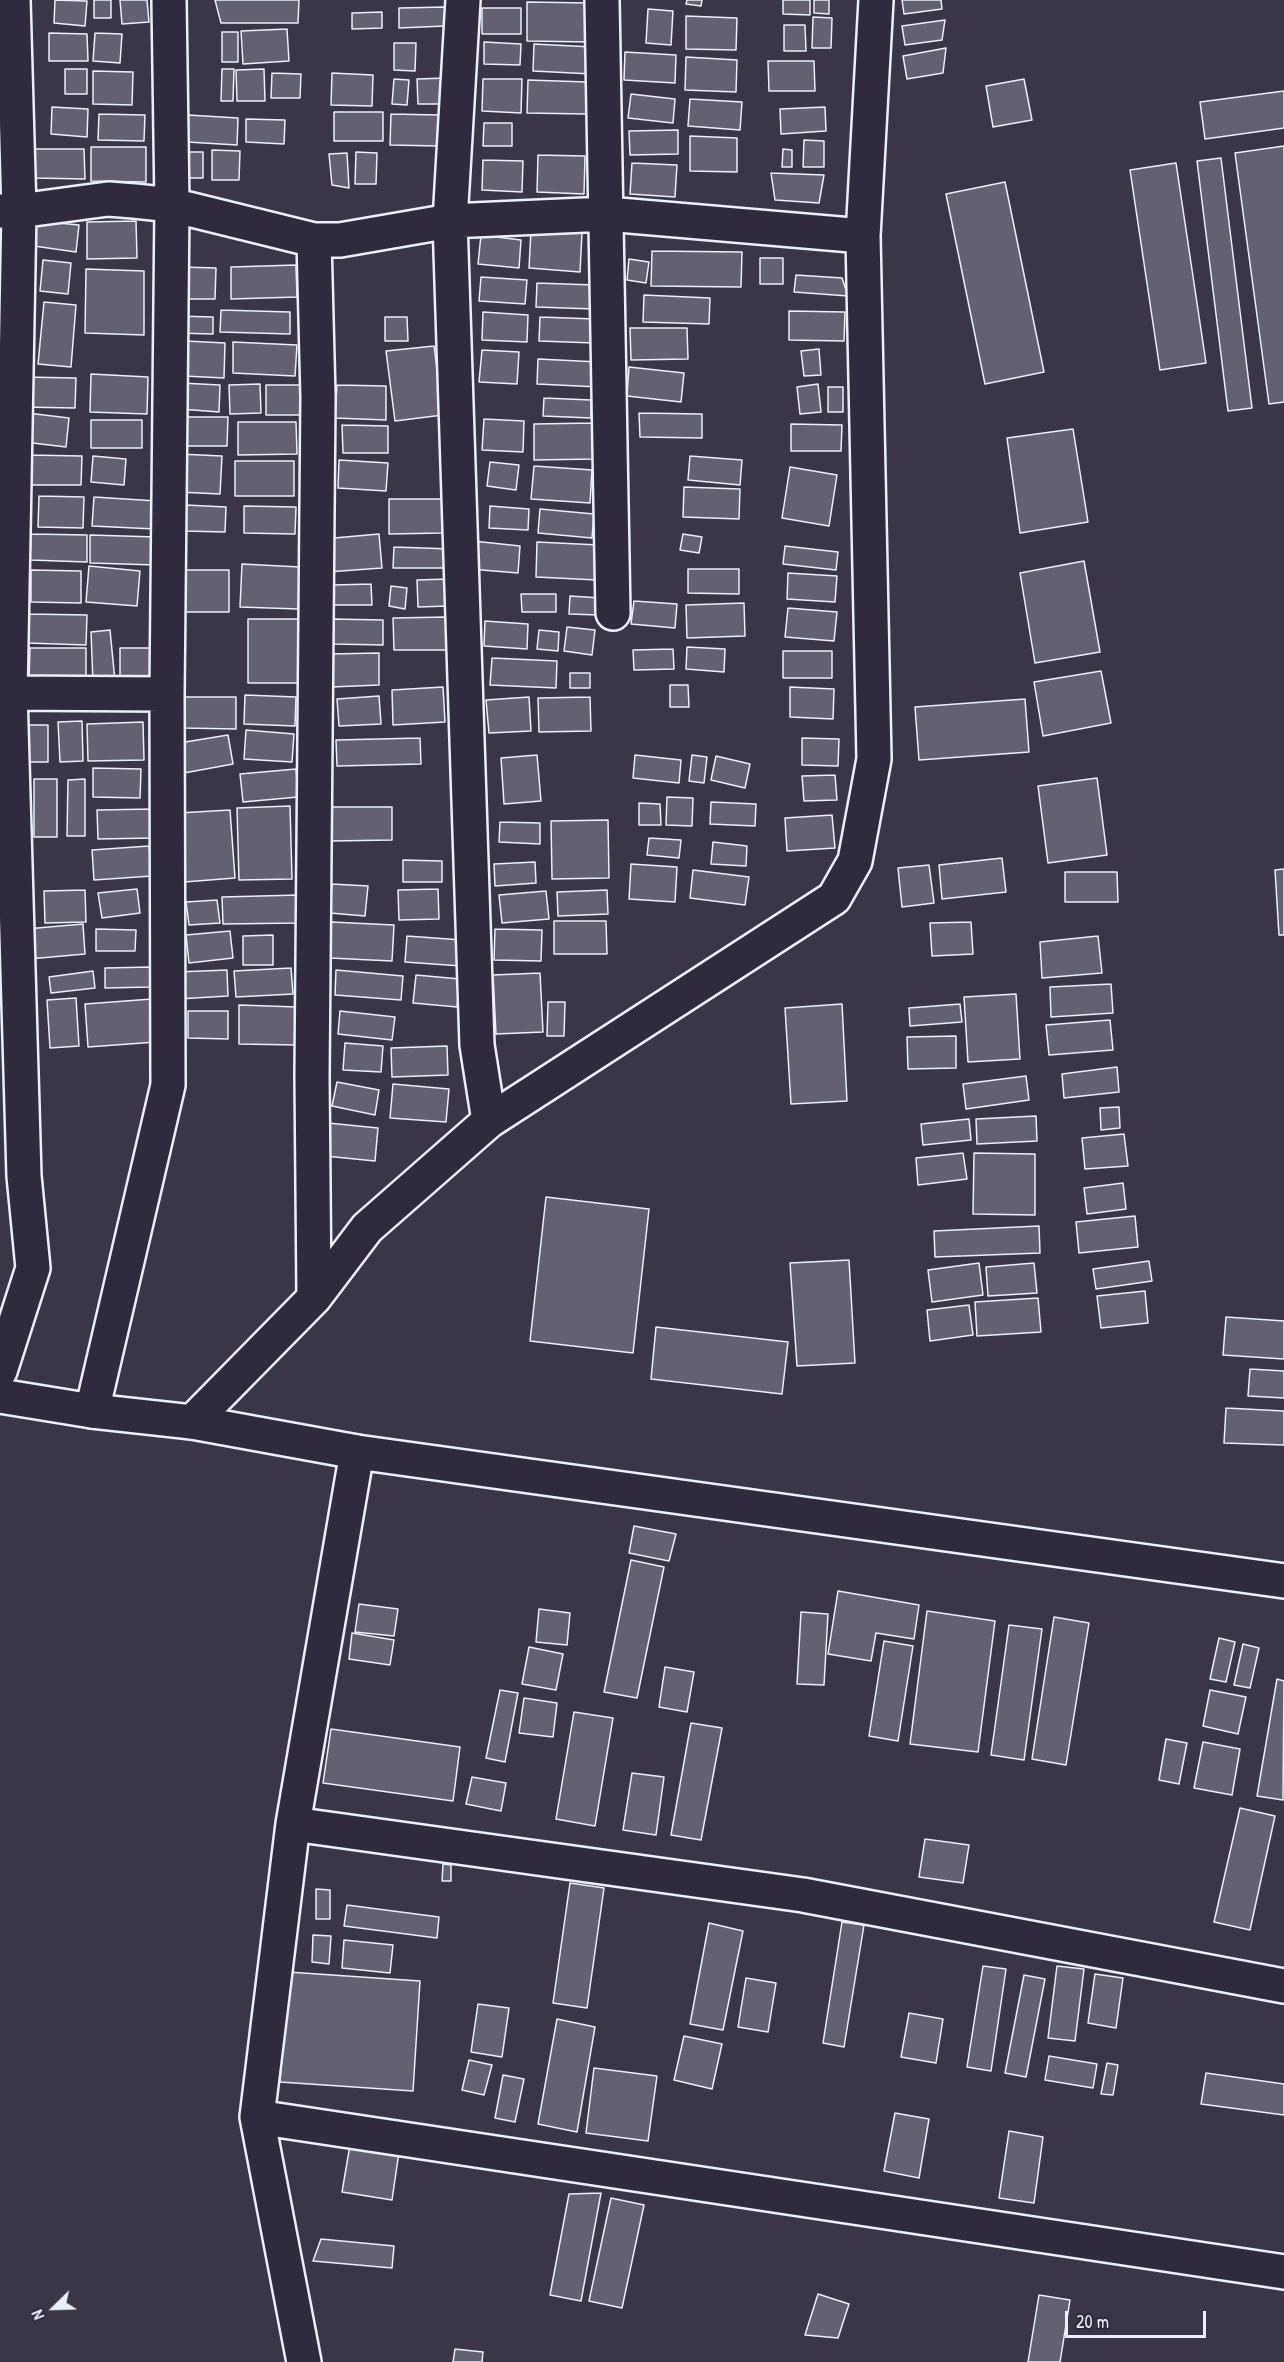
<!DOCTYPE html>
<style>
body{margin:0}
#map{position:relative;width:1284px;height:2362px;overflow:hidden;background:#3a3648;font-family:"Patrick Hand",sans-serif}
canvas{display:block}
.north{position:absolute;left:24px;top:2278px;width:60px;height:60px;-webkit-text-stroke:4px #2f2a3d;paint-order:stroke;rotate:247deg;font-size:16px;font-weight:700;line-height:24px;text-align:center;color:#e8f1f8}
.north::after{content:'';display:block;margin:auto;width:21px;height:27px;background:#e8f1f8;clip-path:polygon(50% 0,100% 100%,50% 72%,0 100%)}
.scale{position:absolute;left:1065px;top:2311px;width:141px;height:27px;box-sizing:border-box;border:3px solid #e8f1f8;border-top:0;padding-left:8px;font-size:18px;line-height:21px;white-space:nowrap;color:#e8f1f8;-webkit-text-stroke:4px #2f2a3d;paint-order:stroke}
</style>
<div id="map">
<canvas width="1284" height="2362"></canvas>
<div class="north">N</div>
<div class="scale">20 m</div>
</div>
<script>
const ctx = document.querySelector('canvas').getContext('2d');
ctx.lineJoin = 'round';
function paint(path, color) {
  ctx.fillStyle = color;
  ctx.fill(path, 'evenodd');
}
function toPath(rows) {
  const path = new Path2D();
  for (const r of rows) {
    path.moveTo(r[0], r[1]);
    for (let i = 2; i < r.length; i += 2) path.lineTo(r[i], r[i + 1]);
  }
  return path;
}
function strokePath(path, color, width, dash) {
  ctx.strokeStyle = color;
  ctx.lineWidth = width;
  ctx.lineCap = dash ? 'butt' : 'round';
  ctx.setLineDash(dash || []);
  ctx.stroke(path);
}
const building = toPath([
 [55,0,87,1,85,26,54,23,55,0],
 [94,0,111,0,111,18,94,18,94,0],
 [120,0,147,0,149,22,122,24,120,0],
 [215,0,299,0,298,23,221,23,215,0],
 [687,0,702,0,701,6,686,4,687,0],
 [783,0,810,0,810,15,783,14,783,0],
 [814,0,829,0,829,14,814,13,814,0],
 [902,0,941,0,942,9,904,14,902,0],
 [527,2,590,3,590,42,527,41,527,2],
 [445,7,445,26,399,28,399,8,445,7],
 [482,8,521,8,521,34,482,34,482,8],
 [648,9,673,11,671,45,646,43,648,9],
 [382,12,382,28,352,29,352,13,382,12],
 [686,16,737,18,736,50,686,49,686,16],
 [813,17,832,18,831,48,812,48,813,17],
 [945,20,942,40,905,45,902,26,945,20],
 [784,25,805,25,806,51,784,51,784,25],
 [287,29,289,61,243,64,241,31,287,29],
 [222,32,238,32,238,62,222,62,222,32],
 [49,33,87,34,88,61,49,61,49,33],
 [95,33,122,34,120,63,93,61,95,33],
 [484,42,521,44,520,65,484,64,484,42],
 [394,43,416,43,415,71,394,70,394,43],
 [534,44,593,47,592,74,533,71,534,44],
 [946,48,943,73,907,79,903,56,946,48],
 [625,52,676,55,675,83,624,80,625,52],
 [686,57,737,60,736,92,685,90,686,57],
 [768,61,814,61,815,91,769,91,768,61],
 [65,69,87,69,87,94,65,94,65,69],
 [222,69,234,69,233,101,221,101,222,69],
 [264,69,265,101,237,101,236,70,264,69],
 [93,71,133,72,132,105,93,104,93,71],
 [272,73,301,74,300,98,271,98,272,73],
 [332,73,373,75,372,106,331,105,332,73],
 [447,78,447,104,418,104,417,79,447,78],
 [394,79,409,80,407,105,392,104,394,79],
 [483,79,522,79,521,113,482,111,483,79],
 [1024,79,1032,120,993,127,986,86,1024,79],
 [528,80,587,82,586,114,527,113,528,80],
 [1284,91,1284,128,1205,139,1200,102,1284,91],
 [631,94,675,99,673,123,628,118,631,94],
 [690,99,742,102,740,130,688,126,690,99],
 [52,107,88,109,87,137,51,134,52,107],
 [825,107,826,131,781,134,780,109,825,107],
 [334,112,383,112,383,141,334,141,334,112],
 [99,114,145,115,144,141,98,140,99,114],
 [391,114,440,115,439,146,390,145,391,114],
 [188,115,238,118,237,145,187,142,188,115],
 [246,119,285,120,284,144,246,142,246,119],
 [484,123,512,123,512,146,483,146,484,123],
 [678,130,678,154,630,155,629,131,678,130],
 [690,136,737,138,737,172,690,171,690,136],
 [804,140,824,141,824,167,803,167,804,140],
 [1284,146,1284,402,1269,404,1235,153,1284,146],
 [91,147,146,147,146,182,91,181,91,147],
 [35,149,84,149,85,179,34,178,35,149],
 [783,149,792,150,792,167,782,167,783,149],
 [212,150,240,151,239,180,212,180,212,150],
 [185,152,203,152,203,178,184,178,185,152],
 [356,152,377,153,376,184,355,184,356,152],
 [347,153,349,188,332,185,329,154,347,153],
 [538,155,585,156,584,194,537,192,538,155],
 [1221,158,1252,408,1228,411,1197,161,1221,158],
 [483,160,523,161,522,192,482,190,483,160],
 [632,163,677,165,675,197,630,194,632,163],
 [1176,163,1206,363,1160,370,1130,170,1176,163],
 [771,173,824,175,819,203,775,200,771,173],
 [1005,182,1044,372,985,384,946,194,1005,182],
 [37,221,79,225,76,252,34,246,37,221],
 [136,221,137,258,87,259,87,222,136,221],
 [531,230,582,233,580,272,529,268,531,230],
 [481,235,521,240,519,268,478,264,481,235],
 [652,251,742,252,741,287,651,286,652,251],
 [760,258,783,258,783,284,760,284,760,258],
 [629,259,649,262,646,283,627,280,629,259],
 [43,260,71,263,68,294,40,291,43,260],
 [296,265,297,297,231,299,231,267,296,265],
 [181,267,216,268,215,299,179,299,181,267],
 [86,269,144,271,144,335,85,333,86,269],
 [796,275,842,278,848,296,794,292,796,275],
 [481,277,527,280,525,304,479,301,481,277],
 [537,283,594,285,593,309,536,307,537,283],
 [644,295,710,298,709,324,643,322,644,295],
 [44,302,76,305,71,367,38,364,44,302],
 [221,310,290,312,290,334,220,332,221,310],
 [789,311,845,312,844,341,789,340,789,311],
 [483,312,528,315,527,342,482,340,483,312],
 [176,316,213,317,213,334,176,333,176,316],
 [385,317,407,317,408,341,385,341,385,317],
 [540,317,595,319,594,343,539,341,540,317],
 [630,328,687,328,688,359,631,360,630,328],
 [186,341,225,343,224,378,184,376,186,341],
 [233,342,297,345,295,376,233,373,233,342],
 [434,346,443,415,395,421,386,351,434,346],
 [819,349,821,375,804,376,801,351,819,349],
 [482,350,519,352,517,384,479,382,482,350],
 [538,359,599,362,599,387,537,384,538,359],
 [629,367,684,373,681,402,627,396,629,367],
 [91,374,148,377,147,414,90,412,91,374],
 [23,377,76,378,75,408,22,407,23,377],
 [181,383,220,385,219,412,180,409,181,383],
 [260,384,261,413,230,414,229,385,260,384],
 [818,384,821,412,800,414,797,387,818,384],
 [266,385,300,385,300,415,266,415,266,385],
 [337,385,386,386,386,420,335,418,337,385],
 [828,387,843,387,843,412,828,412,828,387],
 [544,398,591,400,591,418,543,416,544,398],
 [19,412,69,418,66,447,16,441,19,412],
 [639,413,702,414,702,438,640,437,639,413],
 [181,417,228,417,227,446,181,446,181,417],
 [484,419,524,421,523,452,482,450,484,419],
 [91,420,142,420,142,448,91,448,91,420],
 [238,422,296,422,297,454,238,455,238,422],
 [593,423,595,459,534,460,534,424,593,423],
 [791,424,842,425,841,451,791,451,791,424],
 [342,425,388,426,388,453,343,453,342,425],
 [1073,429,1088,522,1020,533,1007,438,1073,429],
 [179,454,222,456,220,494,178,492,179,454],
 [27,455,82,456,81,485,26,485,27,455],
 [93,456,126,459,124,485,91,482,93,456],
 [690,456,742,460,740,485,688,480,690,456],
 [339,460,388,463,386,491,338,488,339,460],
 [235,461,294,461,294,496,235,496,235,461],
 [490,462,519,465,516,490,487,486,490,462],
 [534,466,592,470,590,503,531,499,534,466],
 [790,467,837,475,829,526,782,518,790,467],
 [684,487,740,489,739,519,683,517,684,487],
 [39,496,84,497,83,528,38,527,39,496],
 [94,497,157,501,155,529,92,526,94,497],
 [389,499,442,499,442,533,389,534,389,499],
 [186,505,226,507,225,532,185,531,186,505],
 [244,506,296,507,295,534,244,533,244,506],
 [490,506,529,509,528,530,489,528,490,506],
 [540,509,594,514,592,538,538,533,540,509],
 [31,534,87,535,87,562,30,560,31,534],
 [379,534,382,568,327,572,323,539,379,534],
 [683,534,702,537,699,553,680,550,683,534],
 [90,535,157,537,156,565,90,563,90,535],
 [473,541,520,546,518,573,470,569,473,541],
 [537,542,599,545,597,580,536,577,537,542],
 [785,546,838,552,836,570,783,564,785,546],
 [394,547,452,549,452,568,393,568,394,547],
 [1084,561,1100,652,1035,663,1020,573,1084,561],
 [242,564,300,567,298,609,240,607,242,564],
 [89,566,140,571,137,606,86,602,89,566],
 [688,569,739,569,739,594,688,593,688,569],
 [31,570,81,571,81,603,31,602,31,570],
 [180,570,229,570,229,612,181,612,180,570],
 [788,573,837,576,835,602,787,599,788,573],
 [448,579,449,606,418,607,417,580,448,579],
 [371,584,372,605,333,605,333,585,371,584],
 [391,586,407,588,405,609,389,606,391,586],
 [521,594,556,594,556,612,522,612,521,594],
 [570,596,601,598,599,615,569,614,570,596],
 [634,601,677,604,675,628,631,624,634,601],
 [744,603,745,636,687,638,686,605,744,603],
 [788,608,837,612,834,641,785,637,788,608],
 [28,614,87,615,86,645,27,643,28,614],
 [447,617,447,650,394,650,393,618,447,617],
 [248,619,310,619,310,683,248,683,248,619],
 [333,619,383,620,383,645,333,644,333,619],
 [485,621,528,624,527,649,484,646,485,621],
 [567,627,595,630,592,655,564,651,567,627],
 [110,630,115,681,93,683,91,632,110,630],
 [539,630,559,632,558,651,537,649,539,630],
 [687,647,725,649,724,672,686,669,687,647],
 [30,648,86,648,86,682,29,681,30,648],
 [120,648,151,648,151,679,120,679,120,648],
 [673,649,674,669,634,670,633,650,673,649],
 [783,651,832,651,832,678,783,678,783,651],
 [379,653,379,685,331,687,330,654,379,653],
 [492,658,557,661,556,688,490,685,492,658],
 [1101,671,1111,723,1043,736,1034,682,1101,671],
 [570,673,590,673,590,688,570,688,570,673],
 [670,685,688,685,689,707,670,707,670,685],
 [443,687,445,722,393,725,392,690,443,687],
 [790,687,834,689,833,719,790,717,790,687],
 [245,695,296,697,295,726,244,724,245,695],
 [379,696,381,724,339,726,337,699,379,696],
 [183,697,236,697,236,729,183,728,183,697],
 [529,697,531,731,489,733,486,700,529,697],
 [590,697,591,731,539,732,538,698,590,697],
 [1025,699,1029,752,919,760,915,707,1025,699],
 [82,721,83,761,60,762,58,722,82,721],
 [143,722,144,760,88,761,87,724,143,722],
 [27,725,48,725,48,762,27,762,27,725],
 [246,730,294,734,292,762,244,759,246,730],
 [228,735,233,764,184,773,179,743,228,735],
 [420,738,421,764,337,766,336,740,420,738],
 [802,738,839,739,838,766,802,765,802,738],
 [537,755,541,801,504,804,501,758,537,755],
 [635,755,681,760,679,783,633,778,635,755],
 [692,755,707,757,704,783,689,781,692,755],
 [716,756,750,764,745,788,711,780,716,756],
 [93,768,141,769,140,798,93,797,93,768],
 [296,769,298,797,243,802,240,774,296,769],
 [835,775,837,800,804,801,802,776,835,775],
 [1097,778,1107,855,1048,863,1038,786,1097,778],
 [34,779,57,779,57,837,34,837,34,779],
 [85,779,85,836,67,836,68,780,85,779],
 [667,797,693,798,692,826,666,825,667,797],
 [711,802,756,804,755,826,710,824,711,802],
 [639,803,660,804,661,825,639,825,639,803],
 [290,806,292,879,239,880,237,808,290,806],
 [332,807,392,807,392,840,332,841,332,807],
 [154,809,154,838,98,839,97,810,154,809],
 [230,810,235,878,184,882,178,813,230,810],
 [832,815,835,848,787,851,785,818,832,815],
 [608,820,609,878,552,879,551,821,608,820],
 [500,822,540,823,540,844,499,842,500,822],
 [649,838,681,840,679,858,647,855,649,838],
 [713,842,747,846,746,866,711,864,713,842],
 [149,846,152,876,94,880,92,850,149,846],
 [1002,858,1006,892,942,899,939,865,1002,858],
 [403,860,442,861,442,882,403,882,403,860],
 [535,862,536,883,495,886,494,864,535,862],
 [631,864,677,867,675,902,629,899,631,864],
 [929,865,934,903,902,907,898,868,929,865],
 [1284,869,1284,935,1279,935,1275,870,1284,869],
 [693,870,749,877,745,905,690,898,693,870],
 [1065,872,1117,872,1118,902,1065,902,1065,872],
 [332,884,368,886,365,916,330,913,332,884],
 [137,889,140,913,102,918,98,893,137,889],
 [438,889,439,919,399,920,398,890,438,889],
 [85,890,86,922,45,923,44,891,85,890],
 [607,890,608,914,558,916,557,892,607,890],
 [546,891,549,919,502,923,499,895,546,891],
 [299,895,299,923,223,924,222,897,299,895],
 [217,900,220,923,189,925,186,902,217,900],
 [554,921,606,921,607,954,554,954,554,921],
 [331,922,394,925,392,961,330,958,331,922],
 [971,922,973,954,932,956,930,923,971,922],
 [83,924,85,954,29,959,26,929,83,924],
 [96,929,136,930,135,951,96,951,96,929],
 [495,929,542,930,541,961,494,960,495,929],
 [230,931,233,958,189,963,186,935,230,931],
 [273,935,273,965,243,965,243,936,273,935],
 [407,936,462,940,461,966,405,962,407,936],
 [1098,936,1102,973,1042,978,1040,942,1098,936],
 [151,967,151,987,105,988,105,968,151,967],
 [291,968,293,994,236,997,234,971,291,968],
 [227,970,228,996,178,999,176,972,227,970],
 [336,970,403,976,401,1000,335,995,336,970],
 [93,971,95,988,51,993,49,977,93,971],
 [540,973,543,1032,496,1034,493,975,540,973],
 [416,975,460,979,457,1007,413,1003,416,975],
 [1111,984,1113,1013,1051,1017,1050,987,1111,984],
 [1016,994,1020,1059,968,1062,964,997,1016,994],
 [76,998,79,1046,50,1048,47,1000,76,998],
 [152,999,156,1042,88,1047,85,1004,152,999],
 [548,1002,565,1002,564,1036,547,1036,548,1002],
 [842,1004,847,1101,791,1104,785,1008,842,1004],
 [960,1004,962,1022,910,1026,909,1008,960,1004],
 [239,1005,297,1007,297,1045,239,1044,239,1005],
 [188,1011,228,1011,228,1039,188,1038,188,1011],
 [340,1011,395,1017,392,1040,338,1034,340,1011],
 [1110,1020,1113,1050,1049,1055,1046,1025,1110,1020],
 [956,1036,956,1068,908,1069,907,1037,956,1036],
 [345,1043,383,1046,381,1072,343,1070,345,1043],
 [447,1046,448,1075,392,1077,391,1048,447,1046],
 [1117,1067,1119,1092,1064,1098,1062,1074,1117,1067],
 [1026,1076,1029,1100,966,1109,963,1084,1026,1076],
 [337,1082,379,1090,375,1115,332,1106,337,1082],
 [393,1084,449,1089,446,1122,390,1118,393,1084],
 [1119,1107,1120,1128,1101,1130,1100,1108,1119,1107],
 [1036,1116,1037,1141,977,1144,976,1119,1036,1116],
 [969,1119,971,1140,923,1145,921,1124,969,1119],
 [328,1123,378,1128,375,1161,325,1156,328,1123],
 [1124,1134,1128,1166,1085,1169,1082,1138,1124,1134],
 [963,1153,967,1179,918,1185,916,1158,963,1153],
 [974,1153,1035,1154,1035,1215,973,1214,974,1153],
 [1123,1183,1126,1209,1087,1214,1084,1188,1123,1183],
 [546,1197,649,1209,633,1353,530,1341,546,1197],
 [1135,1216,1138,1247,1079,1253,1076,1222,1135,1216],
 [1039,1226,1040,1253,935,1257,934,1231,1039,1226],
 [849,1260,855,1363,797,1366,790,1263,849,1260],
 [1149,1261,1152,1281,1096,1289,1093,1269,1149,1261],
 [979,1263,983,1295,932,1302,928,1270,979,1263],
 [1034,1263,1037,1293,988,1296,986,1267,1034,1263],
 [1145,1291,1148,1323,1101,1328,1097,1296,1145,1291],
 [1038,1298,1041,1332,977,1336,975,1302,1038,1298],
 [969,1305,973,1335,930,1341,927,1310,969,1305],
 [1226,1317,1284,1321,1284,1359,1223,1355,1226,1317],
 [656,1327,788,1342,782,1394,651,1379,656,1327],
 [1250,1369,1284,1371,1284,1398,1248,1396,1250,1369],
 [1226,1408,1284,1411,1284,1445,1224,1443,1226,1408],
 [634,1526,676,1534,669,1561,629,1553,634,1526],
 [631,1560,664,1567,637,1698,604,1692,631,1560],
 [838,1591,919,1605,914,1639,876,1633,871,1661,828,1654,838,1591],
 [359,1604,398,1609,394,1636,355,1632,359,1604],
 [539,1609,570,1613,567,1645,536,1642,539,1609],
 [927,1611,995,1621,978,1752,910,1744,927,1611],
 [801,1612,828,1614,824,1685,797,1684,801,1612],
 [1054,1617,1089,1623,1066,1765,1032,1759,1054,1617],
 [1009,1625,1042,1629,1024,1760,991,1755,1009,1625],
 [352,1633,394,1640,390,1665,349,1659,352,1633],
 [1219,1638,1235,1642,1226,1682,1210,1679,1219,1638],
 [884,1641,913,1646,898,1741,869,1736,884,1641],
 [1243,1644,1259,1648,1250,1688,1234,1685,1243,1644],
 [529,1647,563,1654,556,1690,522,1684,529,1647],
 [665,1667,694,1672,687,1712,659,1707,665,1667],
 [1277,1679,1284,1681,1283,1800,1257,1796,1277,1679],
 [500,1690,518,1693,505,1762,486,1758,500,1690],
 [1210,1690,1246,1697,1238,1734,1203,1726,1210,1690],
 [524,1698,557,1703,553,1737,519,1733,524,1698],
 [574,1712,613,1718,595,1826,556,1819,574,1712],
 [691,1723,722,1728,701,1840,671,1835,691,1723],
 [331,1729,460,1747,453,1801,323,1783,331,1729],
 [1166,1739,1187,1743,1179,1784,1159,1780,1166,1739],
 [1203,1742,1240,1749,1232,1795,1194,1788,1203,1742],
 [632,1773,664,1777,656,1835,623,1830,632,1773],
 [472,1777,506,1783,501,1811,466,1804,472,1777],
 [1240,1808,1275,1816,1250,1930,1214,1922,1240,1808],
 [925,1839,969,1845,963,1883,919,1877,925,1839],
 [443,1864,451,1865,451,1881,442,1881,443,1864],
 [570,1883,604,1888,587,2008,553,2003,570,1883],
 [316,1889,330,1890,330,1919,316,1919,316,1889],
 [347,1905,439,1917,437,1938,344,1926,347,1905],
 [842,1922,864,1925,844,2047,823,2043,842,1922],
 [709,1923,743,1931,723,2030,690,2024,709,1923],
 [313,1935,331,1936,329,1964,312,1962,313,1935],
 [344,1940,393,1945,390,1973,342,1968,344,1940],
 [983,1966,1006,1969,991,2071,967,2067,983,1966],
 [1057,1966,1084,1969,1075,2041,1048,2038,1057,1966],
 [288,1972,420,1981,413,2091,280,2082,288,1972],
 [1095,1974,1123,1978,1116,2028,1088,2023,1095,1974],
 [1024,1975,1045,1979,1026,2077,1005,2073,1024,1975],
 [746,1978,776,1983,768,2032,738,2027,746,1978],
 [478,2004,509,2008,502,2057,471,2052,478,2004],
 [909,2013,943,2019,936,2063,901,2057,909,2013],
 [557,2019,595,2027,577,2132,538,2124,557,2019],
 [684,2036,722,2044,712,2089,674,2080,684,2036],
 [1049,2056,1097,2064,1093,2088,1045,2080,1049,2056],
 [469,2060,492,2065,484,2095,462,2090,469,2060],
 [1107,2063,1118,2065,1113,2095,1101,2094,1107,2063],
 [594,2068,657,2076,648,2141,586,2133,594,2068],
 [1206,2073,1284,2084,1284,2115,1201,2104,1206,2073],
 [503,2075,524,2079,515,2122,495,2118,503,2075],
 [895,2113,929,2119,919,2178,884,2171,895,2113],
 [1009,2131,1043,2137,1034,2203,999,2198,1009,2131],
 [350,2145,399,2152,392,2200,342,2192,350,2145],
 [601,2193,581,2301,550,2295,569,2194,601,2193],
 [611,2198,644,2205,622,2308,589,2301,611,2198],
 [321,2239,394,2246,392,2268,313,2261,321,2239],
 [818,2294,849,2304,838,2338,805,2335,818,2294],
 [1039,2295,1070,2300,1060,2362,1028,2362,1039,2295],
 [455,2349,483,2352,482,2362,453,2362,455,2349]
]);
paint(building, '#636171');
strokePath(building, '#e8f1f8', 1.5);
const minor = toPath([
 [463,0,450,221,477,1045,489,1121],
 [602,0,613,613],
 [0,211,19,211,108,199,134,201,172,205,314,240,340,240,450,221,607,214,863,236,874,759,855,861,834,898,489,1121,367,1228,314,1298,192,1422],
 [863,236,876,0],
 [314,240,318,397,312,1075,314,1298],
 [0,693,167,694],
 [0,1371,33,1268,24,1176,10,693,19,211,13,0],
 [92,1411,168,1085,167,694,172,205,169,0],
 [357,1452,293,1824,803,1895,1284,1986],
 [293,1824,257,2117,304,2362],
 [257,2117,1284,2272]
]);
const major = toPath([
 [0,1396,92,1411,192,1422,357,1452,1284,1581]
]);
strokePath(minor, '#e8f1f8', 38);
strokePath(major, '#e8f1f8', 38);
strokePath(minor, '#2f2a3d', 33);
strokePath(major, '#2f2a3d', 33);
</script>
